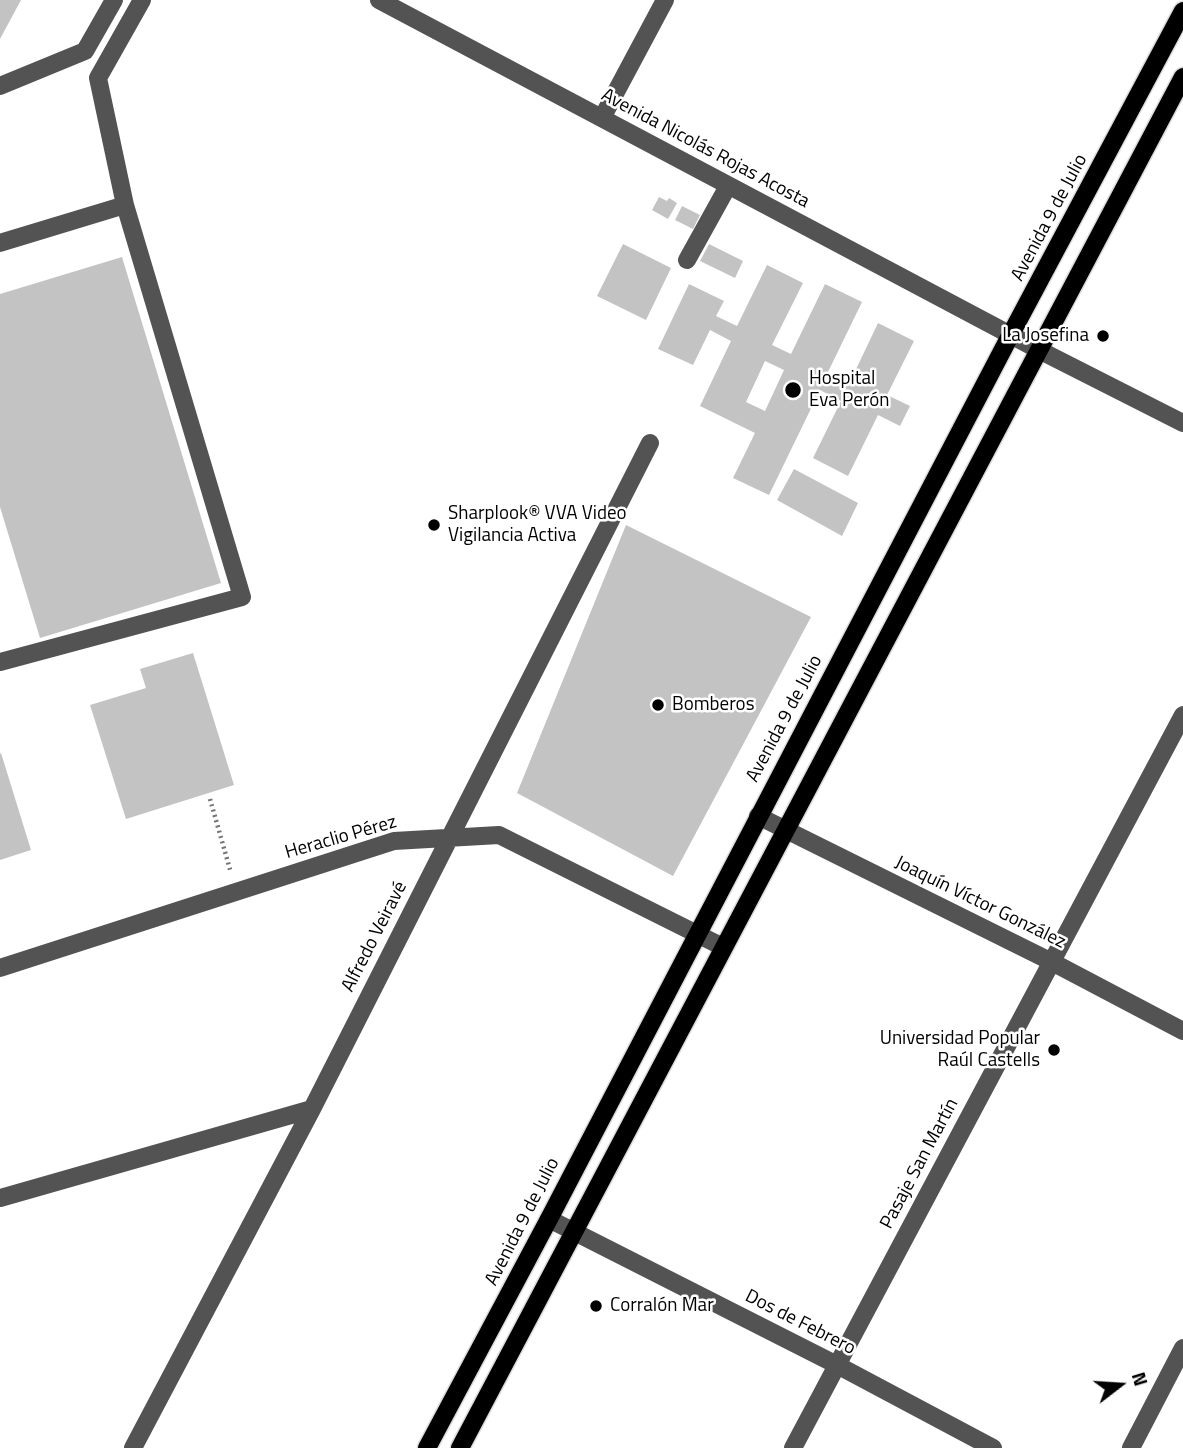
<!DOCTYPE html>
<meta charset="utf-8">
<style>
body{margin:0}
#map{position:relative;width:1183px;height:1448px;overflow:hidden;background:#fff;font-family:"Titillium Web",sans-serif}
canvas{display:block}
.north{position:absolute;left:1085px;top:1350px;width:70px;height:70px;-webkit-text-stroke:5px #fff;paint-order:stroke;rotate:73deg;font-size:19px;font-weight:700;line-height:28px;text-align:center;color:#000}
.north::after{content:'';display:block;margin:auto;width:24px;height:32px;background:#000;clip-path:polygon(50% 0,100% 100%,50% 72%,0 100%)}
</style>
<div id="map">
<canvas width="1183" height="1448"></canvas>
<div class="north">N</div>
</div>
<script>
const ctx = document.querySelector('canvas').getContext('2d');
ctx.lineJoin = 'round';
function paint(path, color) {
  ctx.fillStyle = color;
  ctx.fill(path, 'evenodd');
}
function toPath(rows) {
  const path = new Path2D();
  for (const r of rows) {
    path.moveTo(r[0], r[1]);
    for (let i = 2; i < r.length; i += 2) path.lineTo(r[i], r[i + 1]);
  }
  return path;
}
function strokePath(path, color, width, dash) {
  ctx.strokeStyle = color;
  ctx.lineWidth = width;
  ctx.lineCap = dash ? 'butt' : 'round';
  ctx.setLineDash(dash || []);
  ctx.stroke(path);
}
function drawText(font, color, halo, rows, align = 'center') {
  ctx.font = font + ' "Titillium Web",sans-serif';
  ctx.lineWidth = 5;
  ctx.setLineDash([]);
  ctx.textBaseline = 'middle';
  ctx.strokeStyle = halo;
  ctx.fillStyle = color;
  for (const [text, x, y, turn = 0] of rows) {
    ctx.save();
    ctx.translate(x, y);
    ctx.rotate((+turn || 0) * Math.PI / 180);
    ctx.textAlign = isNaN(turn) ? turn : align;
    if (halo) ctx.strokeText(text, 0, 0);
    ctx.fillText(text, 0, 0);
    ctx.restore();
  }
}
paint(toPath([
 [0,0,21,0,0,39],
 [659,197,667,201,669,198,677,203,668,219,652,210],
 [682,206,700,215,693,229,675,220],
 [623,244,671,268,646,320,597,296],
 [709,244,743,261,735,278,700,261],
 [122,257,221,583,40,638,0,507,0,294],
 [767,265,803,283,772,345,791,354,825,284,862,302,827,374,849,384,878,323,914,341,887,395,910,406,900,426,878,415,848,476,813,458,841,401,820,390,769,495,733,478,755,433,700,406,731,341,710,330,693,365,658,349,689,284,724,301,716,316,737,326],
 [765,361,784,370,765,411,746,402],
 [794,469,858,503,842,536,777,500],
 [626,525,811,617,673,876,517,793],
 [193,653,234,785,126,819,90,705,146,688,140,669],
 [1,753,31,850,0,860,0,754]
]), '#c3c3c3');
const major = toPath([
 [427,1448,549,1219,1011,334,1183,11],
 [460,1448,1183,77]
]);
strokePath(major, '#dbdbdb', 21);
strokePath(toPath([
 [210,799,231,873]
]), '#757575', 4.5, [2, 3.5]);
strokePath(toPath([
 [379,0,1039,350,1183,423],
 [0,86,85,51,114,0],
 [602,118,665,0],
 [0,243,125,205],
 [687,260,728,186],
 [0,662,242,597,125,205,98,78,142,0],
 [758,816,1052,962,1183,1031],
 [0,968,394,841,499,835,723,947],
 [0,1198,312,1109],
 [549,1219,837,1365,993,1448],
 [133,1448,312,1109,650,443],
 [793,1448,1183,715],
 [1131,1448,1183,1348]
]), '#535353', 18);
strokePath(major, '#000', 18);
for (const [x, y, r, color] of [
 [1103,336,7,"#000"],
 [793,390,9,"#000"],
 [434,525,7,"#000"],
 [658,705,7,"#000"],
 [1054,1050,7,"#000"],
 [596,1306,7,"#000"]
]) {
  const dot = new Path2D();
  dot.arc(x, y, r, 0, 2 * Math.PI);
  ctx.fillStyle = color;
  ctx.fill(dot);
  strokePath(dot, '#fff', 2.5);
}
drawText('19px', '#000', '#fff', [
 ["Avenida Nicolás Rojas Acosta",705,149,28],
 ["Avenida 9 de Julio",1050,218,-62],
 ["Avenida 9 de Julio",785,719,-62],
 ["Heraclio Pérez",341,838,-16],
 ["Joaquín Víctor González",980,903,26],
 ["Alfredo Veiravé",375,937,-63],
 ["Pasaje San Martín",920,1164,-62],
 ["Avenida 9 de Julio",523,1222,-63],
 ["Dos de Febrero",800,1323,27]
]);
drawText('19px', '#000', '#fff', [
 ["La Josefina",1089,336,"right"],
 ["Hospital",809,379],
 ["Eva Perón",809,401],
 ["Sharplook® VVA Video",448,514],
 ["Vigilancia Activa",448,536],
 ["Bomberos",672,705],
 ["Universidad Popular",1040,1039,"right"],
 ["Raúl Castells",1040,1061,"right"],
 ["Corralón Mar",610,1306]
], 'left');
</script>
